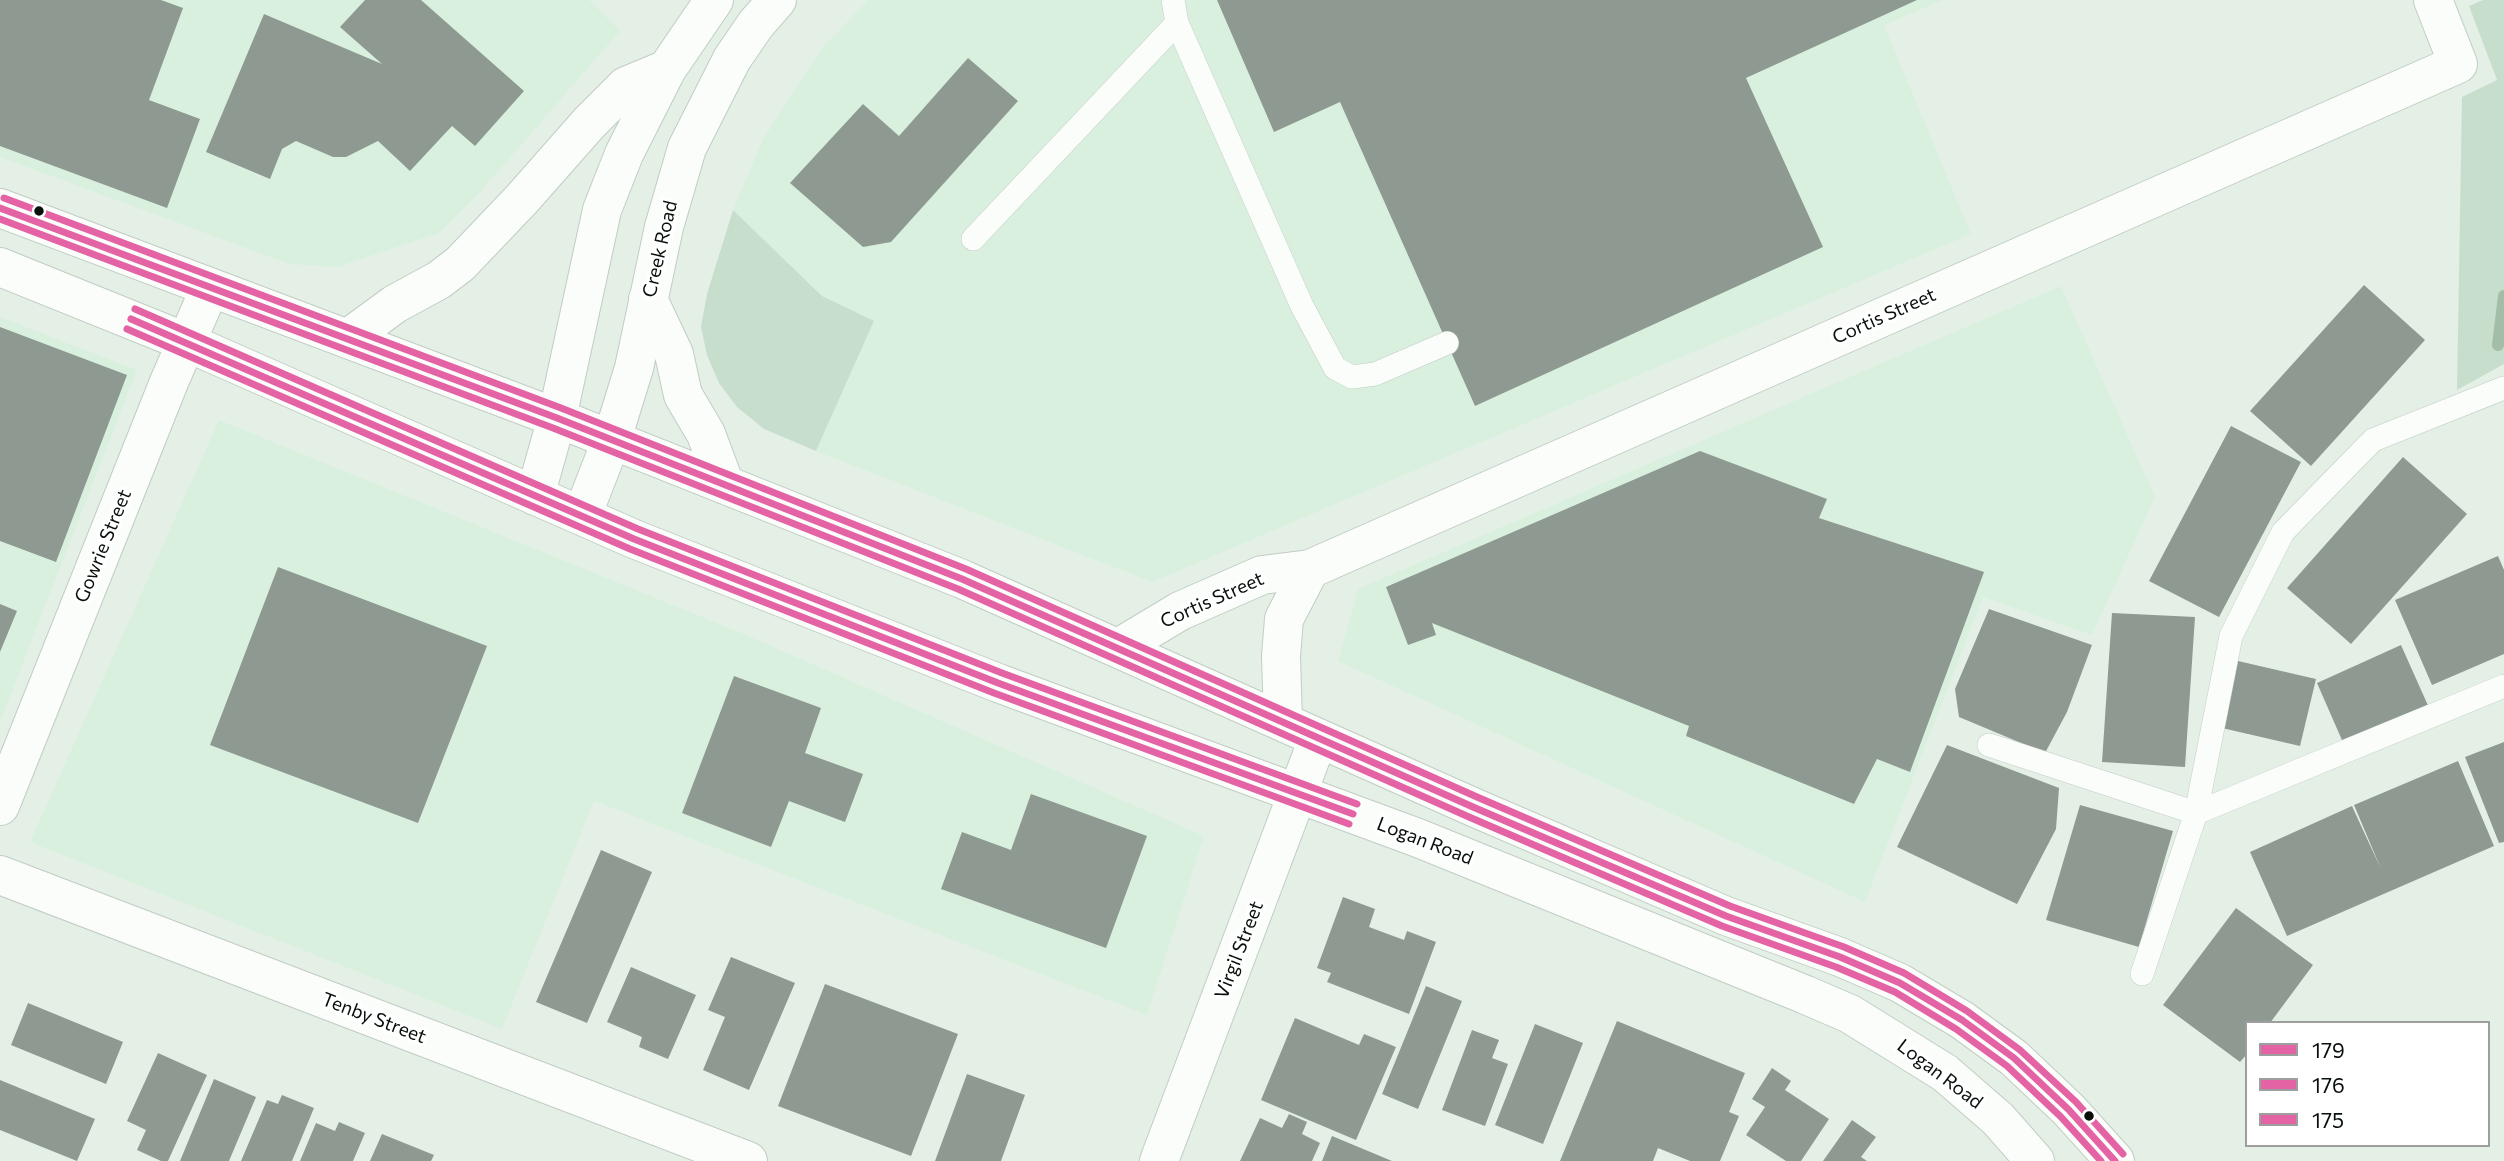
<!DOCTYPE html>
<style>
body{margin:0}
#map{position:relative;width:2504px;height:1161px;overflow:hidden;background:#e4f0e6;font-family:Commissioner,sans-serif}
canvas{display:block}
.legend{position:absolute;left:2245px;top:1021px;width:245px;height:126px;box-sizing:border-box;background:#fff;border:2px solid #9c9f9d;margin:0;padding:9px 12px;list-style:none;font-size:21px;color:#08100a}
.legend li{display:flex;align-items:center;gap:14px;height:35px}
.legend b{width:35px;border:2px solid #9c9f9d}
</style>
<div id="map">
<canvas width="2504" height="1161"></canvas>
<ul class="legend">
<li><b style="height:9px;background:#e463a4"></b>179</li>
<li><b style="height:9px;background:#e463a4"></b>176</li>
<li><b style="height:9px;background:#e463a4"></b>175</li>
</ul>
</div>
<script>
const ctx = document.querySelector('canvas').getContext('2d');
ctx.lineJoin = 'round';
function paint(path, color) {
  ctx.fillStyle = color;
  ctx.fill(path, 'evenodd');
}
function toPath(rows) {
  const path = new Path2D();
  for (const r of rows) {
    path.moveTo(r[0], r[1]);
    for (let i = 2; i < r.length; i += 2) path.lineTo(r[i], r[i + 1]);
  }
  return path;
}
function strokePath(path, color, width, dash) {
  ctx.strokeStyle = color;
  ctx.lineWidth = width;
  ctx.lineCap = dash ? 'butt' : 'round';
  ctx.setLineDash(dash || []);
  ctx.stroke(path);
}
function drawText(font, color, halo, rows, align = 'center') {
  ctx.font = font + ' Commissioner,sans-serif';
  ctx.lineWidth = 7;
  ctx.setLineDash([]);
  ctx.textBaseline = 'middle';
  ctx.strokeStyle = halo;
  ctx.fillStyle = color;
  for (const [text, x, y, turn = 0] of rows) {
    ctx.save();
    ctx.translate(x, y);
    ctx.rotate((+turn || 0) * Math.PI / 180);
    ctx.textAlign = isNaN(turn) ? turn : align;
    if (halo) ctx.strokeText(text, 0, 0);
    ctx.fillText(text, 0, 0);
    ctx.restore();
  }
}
paint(toPath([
 [0,0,589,0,620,31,481,191,439,233,337,267,289,264,0,157],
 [868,0,1943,0,1884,25,1971,234,1152,582,816,451,874,322,822,296,733,210,762,141,796,88,825,45],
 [2061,286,2155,497,2092,635,1983,597,1865,902,1338,661,1358,589],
 [0,317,137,370,0,722],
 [219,420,744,634,1204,836,1147,1015,594,801,502,1029,30,842]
]), '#daf0df');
paint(toPath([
 [2483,0,2504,0,2504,364,2457,390,2462,97,2497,80,2469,6],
 [733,210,822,296,874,321,816,451,764,429,737,407,719,383,707,355,701,327,707,294]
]), '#c7decd');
strokePath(toPath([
 [2498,345,2504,296]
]), '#a2bea8', 12);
paint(toPath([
 [0,0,161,0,183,8,149,100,200,119,167,208,0,146],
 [365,0,421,0,524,91,475,146,452,126,410,171,378,141,346,157,333,157,296,141,282,149,270,179,206,152,264,14,382,64,340,27],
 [1217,0,1917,0,1746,78,1823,247,1475,406,1340,102,1274,132],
 [968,58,1018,101,891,242,863,247,790,183,863,104,899,136],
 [2364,285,2425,340,2311,466,2250,411],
 [0,327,127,375,56,562,0,541],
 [2231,426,2301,462,2219,617,2149,581],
 [1700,451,1827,499,1819,518,1984,572,1910,772,1877,759,1854,804,1686,736,1689,726,1432,623,1436,635,1408,645,1386,587],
 [2403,457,2467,514,2351,644,2287,588],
 [2498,556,2504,570,2504,654,2432,685,2395,600],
 [278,567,487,646,418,823,210,745],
 [0,604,17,611,0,652],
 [1989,609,2092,645,2067,712,2045,753,1959,717,1955,689],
 [2112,613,2195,617,2185,767,2102,762],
 [2401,645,2430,710,2345,747,2317,683],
 [2238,661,2316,679,2300,746,2222,728],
 [734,676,821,708,805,753,863,774,845,822,789,801,771,847,682,813],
 [2504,742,2504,842,2499,843,2465,757],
 [1947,745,2059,788,2056,829,2017,904,1897,847],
 [2458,761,2494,846,2287,936,2250,852,2352,806,2381,869,2354,805],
 [1031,794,1147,836,1106,948,941,889,962,832,1011,850],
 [2080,805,2173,831,2139,947,2046,920],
 [601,850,652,872,587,1023,536,1002],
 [1343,897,1375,909,1369,927,1404,940,1407,931,1436,942,1409,1014,1327,982,1331,973,1317,968],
 [2236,908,2313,965,2270,1023,2247,1023,2247,1054,2240,1062,2163,1005],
 [731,957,795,983,749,1090,703,1070,725,1017,708,1010],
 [631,967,696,995,668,1059,639,1047,642,1037,607,1022],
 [825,984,958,1034,911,1156,778,1106],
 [1426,986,1462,1001,1418,1109,1382,1094],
 [28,1003,123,1042,106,1084,11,1045],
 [1295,1018,1359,1045,1364,1034,1396,1047,1356,1140,1261,1100],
 [1617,1021,1745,1073,1729,1112,1739,1116,1720,1161,1690,1161,1658,1148,1653,1161,1560,1161],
 [1535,1024,1583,1043,1543,1144,1495,1125],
 [1472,1030,1499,1040,1492,1058,1508,1064,1485,1126,1442,1110],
 [158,1053,207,1075,168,1161,161,1161,137,1150,146,1130,127,1121],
 [1772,1068,1791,1081,1785,1090,1829,1119,1801,1161,1786,1161,1746,1135,1765,1107,1752,1099],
 [967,1074,1025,1095,1001,1161,935,1161],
 [214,1079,256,1097,229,1161,180,1161],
 [0,1080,95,1119,77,1161,0,1130],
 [282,1095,314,1108,292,1161,241,1161,267,1100,278,1104],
 [1289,1114,1307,1122,1302,1134,1320,1143,1312,1161,1240,1161,1260,1118,1282,1128],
 [1852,1120,1876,1137,1861,1157,1867,1161,1823,1161],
 [339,1122,365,1133,353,1161,300,1161,316,1123,335,1131],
 [382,1134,434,1155,431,1161,370,1161],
 [1332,1136,1392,1161,1322,1161]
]), '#8e9a91');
const service = toPath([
 [1173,0,1177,23,1302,306,1335,368,1352,377,1375,374,1447,343],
 [973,239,1177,23],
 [1989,745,2196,813,2231,636,2283,532,2373,440,2504,388],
 [2142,974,2196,813,2504,686]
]);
const minor = toPath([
 [1120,647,1180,611,1262,575,1310,569,2458,64,2433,0],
 [1283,721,1281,656,1284,619,1310,569],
 [0,806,169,382,210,288],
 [0,875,748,1161],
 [1159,1161,1318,739]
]);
const primary = toPath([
 [0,208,557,418,962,579,1473,807,1726,916,1840,957,1900,983,1962,1020,2014,1058,2069,1110,2115,1161],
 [0,267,186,342,634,539,998,683,1418,838,1806,995,1850,1014,1945,1073,1998,1119,2035,1161],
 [648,299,674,354,683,395,706,434,725,485],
 [347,339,395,304,439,280,460,264,522,199,589,123,626,86,667,69],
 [535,496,557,418,602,210,624,154,667,69,714,0],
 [582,516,612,439,634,368,664,227,687,148,732,59,756,24,777,0]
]);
strokePath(service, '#c1ccc4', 24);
strokePath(minor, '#c1ccc4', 40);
strokePath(primary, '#c1ccc4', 40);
strokePath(service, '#fbfdfb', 23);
strokePath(minor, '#fbfdfb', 38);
strokePath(primary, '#fbfdfb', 38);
strokePath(toPath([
 [0,208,557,418,962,579,1473,807,1726,916,1840,957,1900,983,1962,1020,2014,1058,2069,1110,2115,1161],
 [131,319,634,539,998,683,1353,814]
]), '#e463a4', 7);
strokePath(toPath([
 [0,219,553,428,958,589,1469,817,1722,926,1836,967,1895,992,1956,1029,2007,1066,2061,1117,2101,1161],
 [127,329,630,549,994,693,1349,824]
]), '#e463a4', 7);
strokePath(toPath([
 [4,198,561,408,966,569,1477,797,1730,906,1844,947,1904,973,1967,1011,2020,1050,2076,1102,2123,1154],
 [135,309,638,529,1002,673,1357,804]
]), '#e463a4', 7);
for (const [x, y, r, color] of [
 [39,211,6,"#08100a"],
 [2089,1116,6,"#08100a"]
]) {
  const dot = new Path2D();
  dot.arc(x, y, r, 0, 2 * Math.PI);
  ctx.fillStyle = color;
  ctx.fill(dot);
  strokePath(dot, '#fff', 2.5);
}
drawText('19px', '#08100a', '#fff', [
 ["Creek Road",660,249,-77],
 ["Cortis Street",1884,316,-24],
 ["Gowrie Street",103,546,-68],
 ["Cortis Street",1212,600,-24],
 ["Logan Road",1425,841,21],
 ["Virgil Street",1239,950,-69],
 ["Tenby Street",374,1018,21],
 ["Logan Road",1940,1074,37]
]);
</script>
